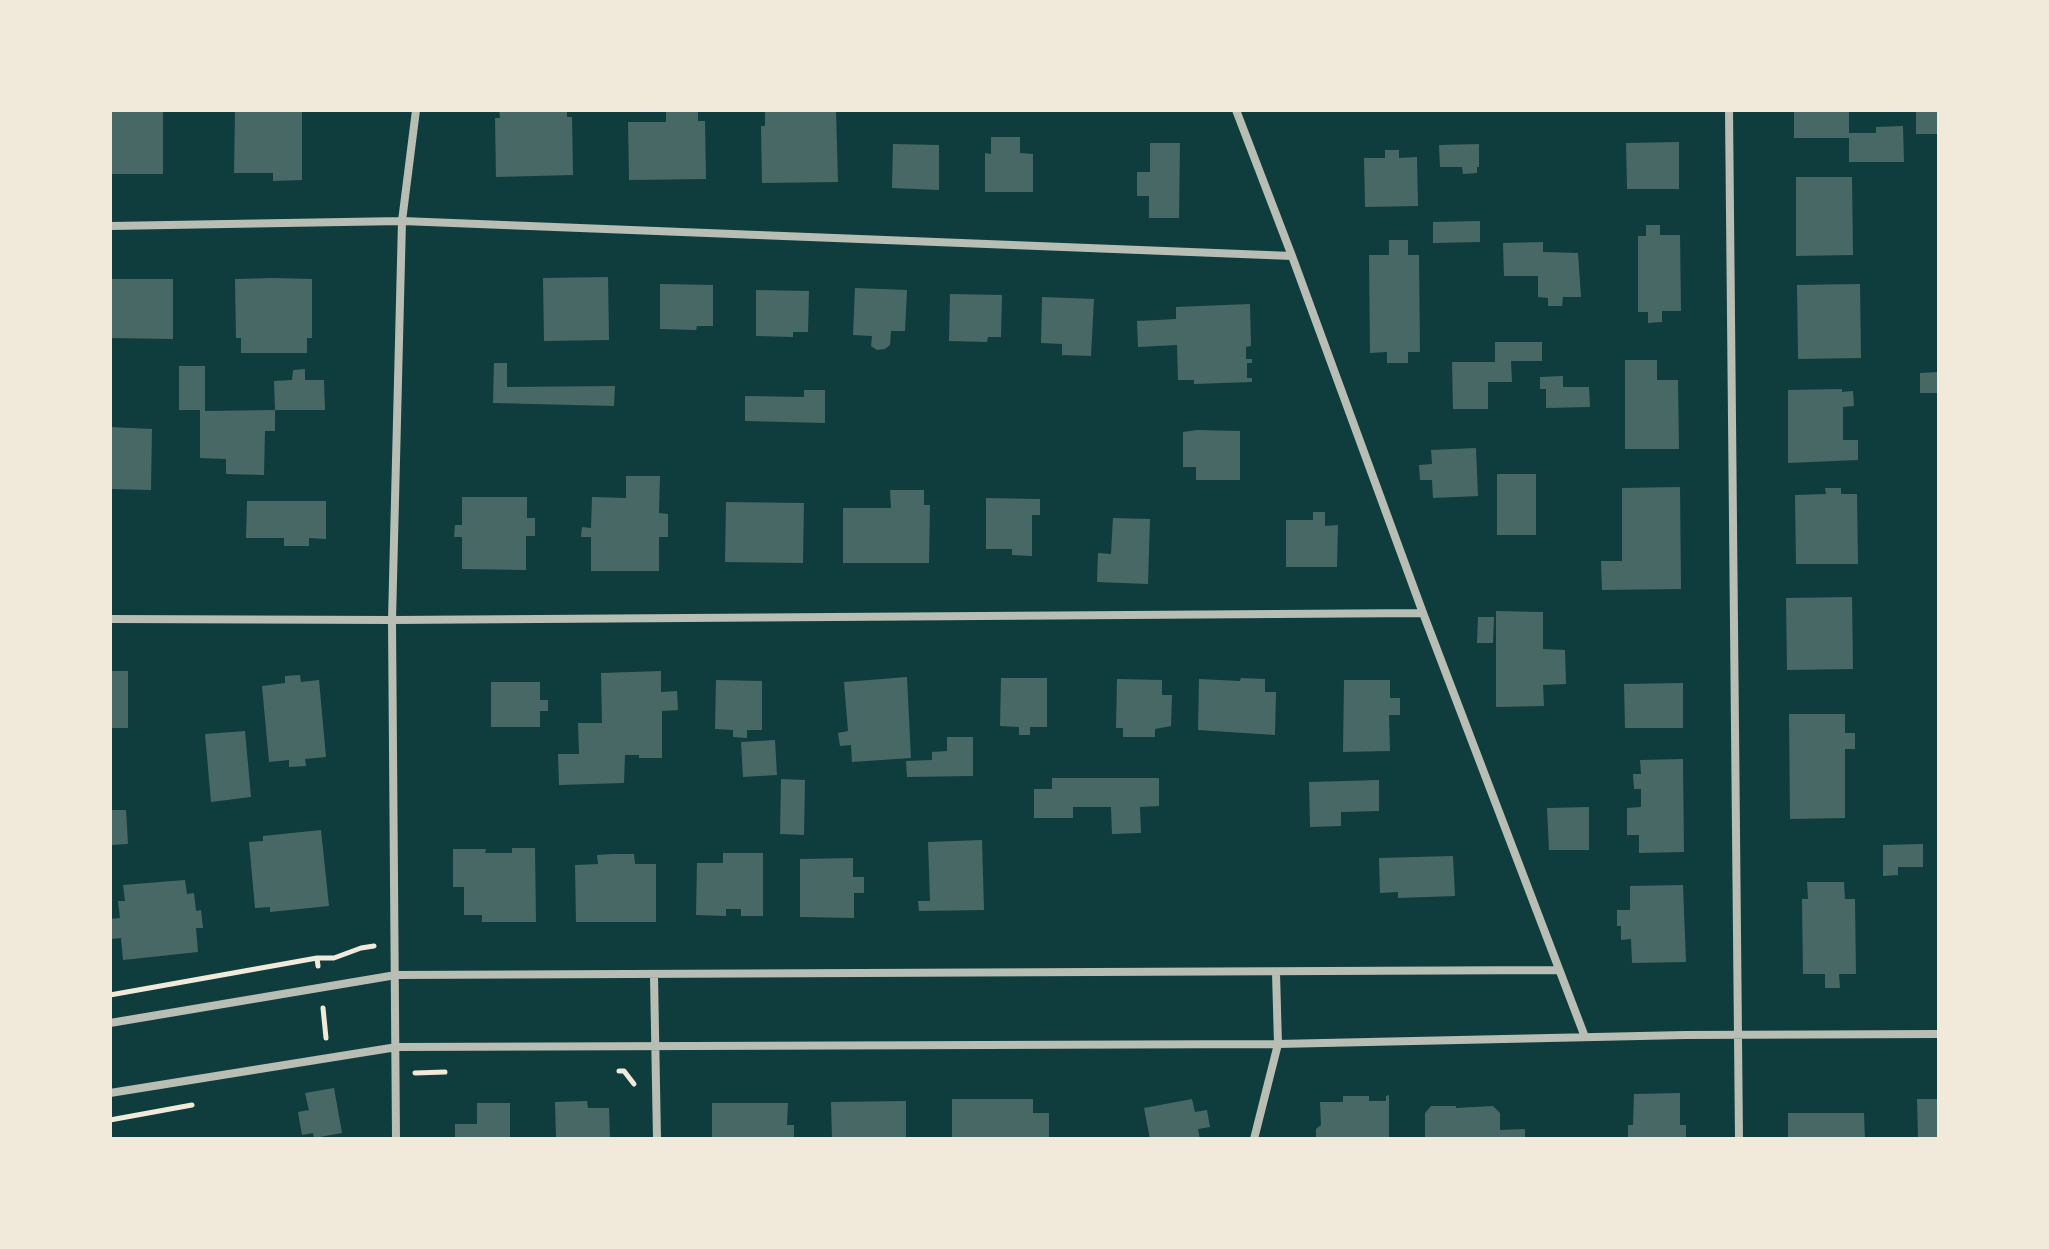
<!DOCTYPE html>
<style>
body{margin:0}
#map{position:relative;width:2049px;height:1249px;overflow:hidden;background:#0f3d3e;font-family:"Work Sans",sans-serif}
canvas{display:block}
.frame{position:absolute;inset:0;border:112px solid #f1e9da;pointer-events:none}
</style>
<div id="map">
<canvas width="2049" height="1249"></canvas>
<div class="frame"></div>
</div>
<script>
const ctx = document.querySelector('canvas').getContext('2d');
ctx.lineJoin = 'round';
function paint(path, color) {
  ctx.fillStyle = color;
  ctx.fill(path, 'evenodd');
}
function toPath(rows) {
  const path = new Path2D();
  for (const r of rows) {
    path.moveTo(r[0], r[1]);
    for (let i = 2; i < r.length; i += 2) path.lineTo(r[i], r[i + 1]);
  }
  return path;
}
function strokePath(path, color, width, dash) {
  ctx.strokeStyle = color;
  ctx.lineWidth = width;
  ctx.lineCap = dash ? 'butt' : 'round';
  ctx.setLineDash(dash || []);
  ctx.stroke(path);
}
paint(toPath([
 [110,110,163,110,163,174,110,174],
 [235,110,302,110,302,180,273,181,273,173,234,173],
 [499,110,567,110,567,117,572,117,573,175,496,177,495,118,500,118],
 [666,110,698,110,698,121,705,121,706,179,629,180,628,122,666,122],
 [765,110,836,110,838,182,762,183,761,126,765,126],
 [1794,110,1849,110,1849,133,1876,133,1876,127,1903,126,1904,162,1849,162,1849,138,1794,138],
 [1916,110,1939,110,1939,134,1916,134],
 [991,137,1020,137,1020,153,1033,154,1033,192,985,192,985,153,991,154],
 [1679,142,1679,189,1627,189,1626,143],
 [1150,143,1180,143,1179,218,1149,218,1149,196,1137,196,1137,172,1150,172],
 [893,144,939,145,939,190,892,188],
 [1479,144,1479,167,1477,167,1477,173,1463,174,1462,167,1440,167,1439,145],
 [1385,150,1399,150,1399,158,1417,157,1418,206,1365,207,1364,158,1385,158],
 [1796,177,1852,177,1853,255,1796,256],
 [1480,221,1480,242,1433,243,1433,222],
 [1646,225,1660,225,1660,235,1680,235,1681,311,1662,311,1662,322,1648,323,1648,312,1638,312,1638,236,1646,236],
 [1389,240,1408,240,1408,255,1419,255,1420,352,1408,352,1408,363,1387,363,1387,352,1370,353,1369,255,1389,255],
 [1543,242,1543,252,1578,253,1581,297,1563,297,1562,306,1548,306,1548,298,1538,297,1538,276,1504,276,1503,243],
 [608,277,609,340,544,341,543,278],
 [274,278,312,279,312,338,307,338,307,353,241,353,241,338,236,338,235,279],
 [110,279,173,279,173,339,110,338],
 [660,284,713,285,713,326,697,326,696,330,660,329],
 [1860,284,1861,358,1798,359,1797,285],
 [855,288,907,290,905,331,891,331,890,345,885,349,877,350,871,346,872,336,853,335],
 [756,290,809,291,808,332,793,332,793,337,756,336],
 [950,294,1002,295,1001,337,988,337,987,342,949,341],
 [1042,297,1094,299,1091,356,1062,355,1062,344,1041,343],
 [1250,304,1251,346,1246,347,1246,359,1252,359,1252,363,1247,363,1247,378,1252,378,1252,382,1194,384,1194,380,1178,380,1177,345,1138,347,1137,321,1176,319,1176,307],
 [1495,342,1542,342,1542,361,1511,361,1512,382,1488,382,1488,409,1453,409,1452,362,1495,362],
 [1625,360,1657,360,1657,380,1678,380,1679,449,1625,449],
 [494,363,507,363,507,387,615,386,614,406,493,403],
 [179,366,205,366,205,411,275,410,274,381,292,380,293,370,305,369,305,380,324,380,325,410,275,410,275,431,265,431,264,475,226,474,226,459,200,458,200,410,179,410],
 [1939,372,1939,393,1920,393,1920,373],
 [1563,376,1563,387,1589,387,1590,407,1546,408,1546,389,1540,389,1540,377],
 [1842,389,1842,392,1853,391,1854,406,1843,407,1843,440,1858,440,1858,460,1788,463,1788,390],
 [804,390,825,390,825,423,745,421,745,396,804,397],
 [110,427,152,429,151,490,110,489],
 [1197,430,1240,431,1240,480,1196,480,1196,467,1183,467,1183,432],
 [1476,448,1478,496,1433,498,1432,480,1420,480,1419,465,1432,464,1431,450],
 [1497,474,1536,474,1536,535,1497,535],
 [626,476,660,476,659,513,668,514,668,537,659,537,659,571,591,571,591,537,581,537,582,527,591,528,592,497,626,498],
 [1680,487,1681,589,1602,590,1601,561,1622,561,1622,488],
 [1825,488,1841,488,1841,494,1857,494,1858,564,1796,564,1795,495,1826,494],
 [890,490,924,490,924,505,930,505,929,563,843,563,843,508,891,508],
 [462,497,527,497,527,518,535,518,535,536,526,536,526,570,462,569,462,537,454,537,455,525,462,525],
 [986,498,1040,499,1040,515,1032,515,1032,556,1012,555,1012,549,986,549],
 [247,501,326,501,326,539,309,538,309,546,284,546,284,538,246,538],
 [726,502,804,503,803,563,725,562],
 [1313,512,1325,512,1325,526,1338,525,1337,567,1286,567,1286,520,1313,520],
 [1113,518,1150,519,1148,584,1097,582,1098,553,1111,554],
 [1852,597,1853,669,1787,670,1786,598],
 [1496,611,1543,612,1543,649,1565,650,1566,684,1543,685,1544,706,1496,707],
 [1478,617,1494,617,1493,643,1477,643],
 [110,671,128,671,128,728,110,728],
 [661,671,661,692,677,691,678,710,662,711,662,758,639,758,639,755,625,755,624,783,559,785,558,754,579,754,578,723,602,723,601,673],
 [300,675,301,682,319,680,326,757,305,759,306,766,289,767,289,760,269,762,262,686,285,683,285,676],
 [907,677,911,758,852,762,851,745,840,746,838,733,848,731,844,682],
 [1001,678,1047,678,1047,727,1030,727,1030,735,1019,735,1019,727,1000,726],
 [1241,678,1265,679,1265,692,1276,692,1275,735,1198,730,1199,679,1240,681],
 [1117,679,1162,680,1162,695,1172,695,1171,726,1155,729,1155,737,1123,737,1123,728,1116,728],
 [716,680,762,681,762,730,747,730,747,738,733,737,733,730,715,729],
 [1344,680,1390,680,1390,698,1400,698,1400,715,1389,715,1390,751,1343,752],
 [491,682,540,682,540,700,548,700,548,711,540,711,540,727,491,727],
 [1683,683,1683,728,1625,728,1624,684],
 [1789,714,1845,714,1845,733,1855,733,1855,749,1845,749,1845,818,1790,819],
 [245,731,251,797,211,802,205,734],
 [947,737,973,737,973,776,907,777,906,761,932,760,932,752,947,751],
 [775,740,777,775,743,777,741,742],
 [1683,759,1684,852,1639,853,1639,835,1627,835,1627,808,1641,807,1641,789,1634,789,1633,774,1641,774,1640,760],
 [1052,778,1159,778,1159,806,1140,807,1141,833,1112,834,1111,807,1073,807,1073,818,1034,818,1034,789,1052,789],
 [781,779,805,780,804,835,780,834],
 [1379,780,1379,811,1341,812,1341,826,1310,827,1309,782],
 [1589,807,1589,850,1549,850,1547,808],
 [110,810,126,810,128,844,110,845],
 [321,830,329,906,270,912,270,907,255,908,249,842,263,841,263,836],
 [982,840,984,910,919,911,918,901,930,901,928,842],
 [1923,844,1923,867,1898,867,1898,875,1883,876,1883,845],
 [512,848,535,848,536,922,482,922,482,915,464,915,464,887,453,887,453,849,486,849,485,853,512,853],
 [723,853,763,853,763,916,741,916,741,909,726,909,726,916,696,915,697,863,723,863],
 [613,854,634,854,635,864,656,864,656,922,576,922,575,865,598,864,597,855],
 [1453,856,1455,896,1398,898,1398,892,1380,893,1379,858],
 [853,858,853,877,864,877,864,893,854,893,854,918,800,917,800,859],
 [185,880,187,894,194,893,196,911,201,910,203,928,196,928,198,952,123,960,121,938,110,939,110,919,120,918,118,901,125,901,123,885],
 [1807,882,1844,882,1845,899,1855,899,1856,974,1839,974,1840,988,1825,988,1825,974,1803,974,1802,899,1808,899],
 [1683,885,1686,962,1632,963,1631,939,1621,940,1621,926,1617,926,1617,910,1630,910,1630,886],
 [334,1088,342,1133,314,1138,313,1133,302,1135,298,1112,309,1110,305,1093],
 [1680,1093,1680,1125,1686,1125,1686,1139,1628,1139,1628,1125,1633,1125,1634,1094],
 [1389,1095,1389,1139,1316,1139,1316,1129,1321,1125,1320,1102,1343,1102,1343,1096,1369,1096,1369,1101,1386,1101,1386,1096],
 [952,1099,1033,1099,1033,1113,1049,1113,1049,1139,952,1139],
 [1192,1099,1195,1112,1207,1110,1210,1127,1198,1129,1200,1139,1150,1139,1144,1108],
 [1917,1099,1939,1099,1939,1139,1918,1139],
 [587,1101,588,1108,609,1108,610,1139,556,1139,555,1102],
 [906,1101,906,1139,832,1139,831,1102],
 [477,1103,510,1103,510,1139,455,1139,455,1124,477,1124],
 [712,1103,788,1103,787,1125,794,1125,794,1139,712,1139],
 [1431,1106,1456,1106,1456,1108,1493,1106,1500,1113,1500,1130,1525,1129,1525,1139,1425,1139,1425,1113],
 [1788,1113,1864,1113,1865,1139,1788,1139]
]), '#486865');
strokePath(toPath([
 [318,966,317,958,334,958,361,948,374,946],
 [110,995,317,958],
 [323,1008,326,1038],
 [619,1071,624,1071,634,1084],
 [415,1073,445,1072],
 [110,1120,192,1105]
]), '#f1e9da', 5);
strokePath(toPath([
 [1236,110,1292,256,1423,613,1585,1037],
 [1729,110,1739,1139],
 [110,226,402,221,1292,256],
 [110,619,392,620,1423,613],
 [654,976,657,1139],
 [110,1023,396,975,1559,970],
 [110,1093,397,1047,1278,1044,1685,1035,1939,1034],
 [396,1139,392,620,402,221,416,110],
 [1254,1139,1278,1044,1276,973]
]), '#b8beb3', 8);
</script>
